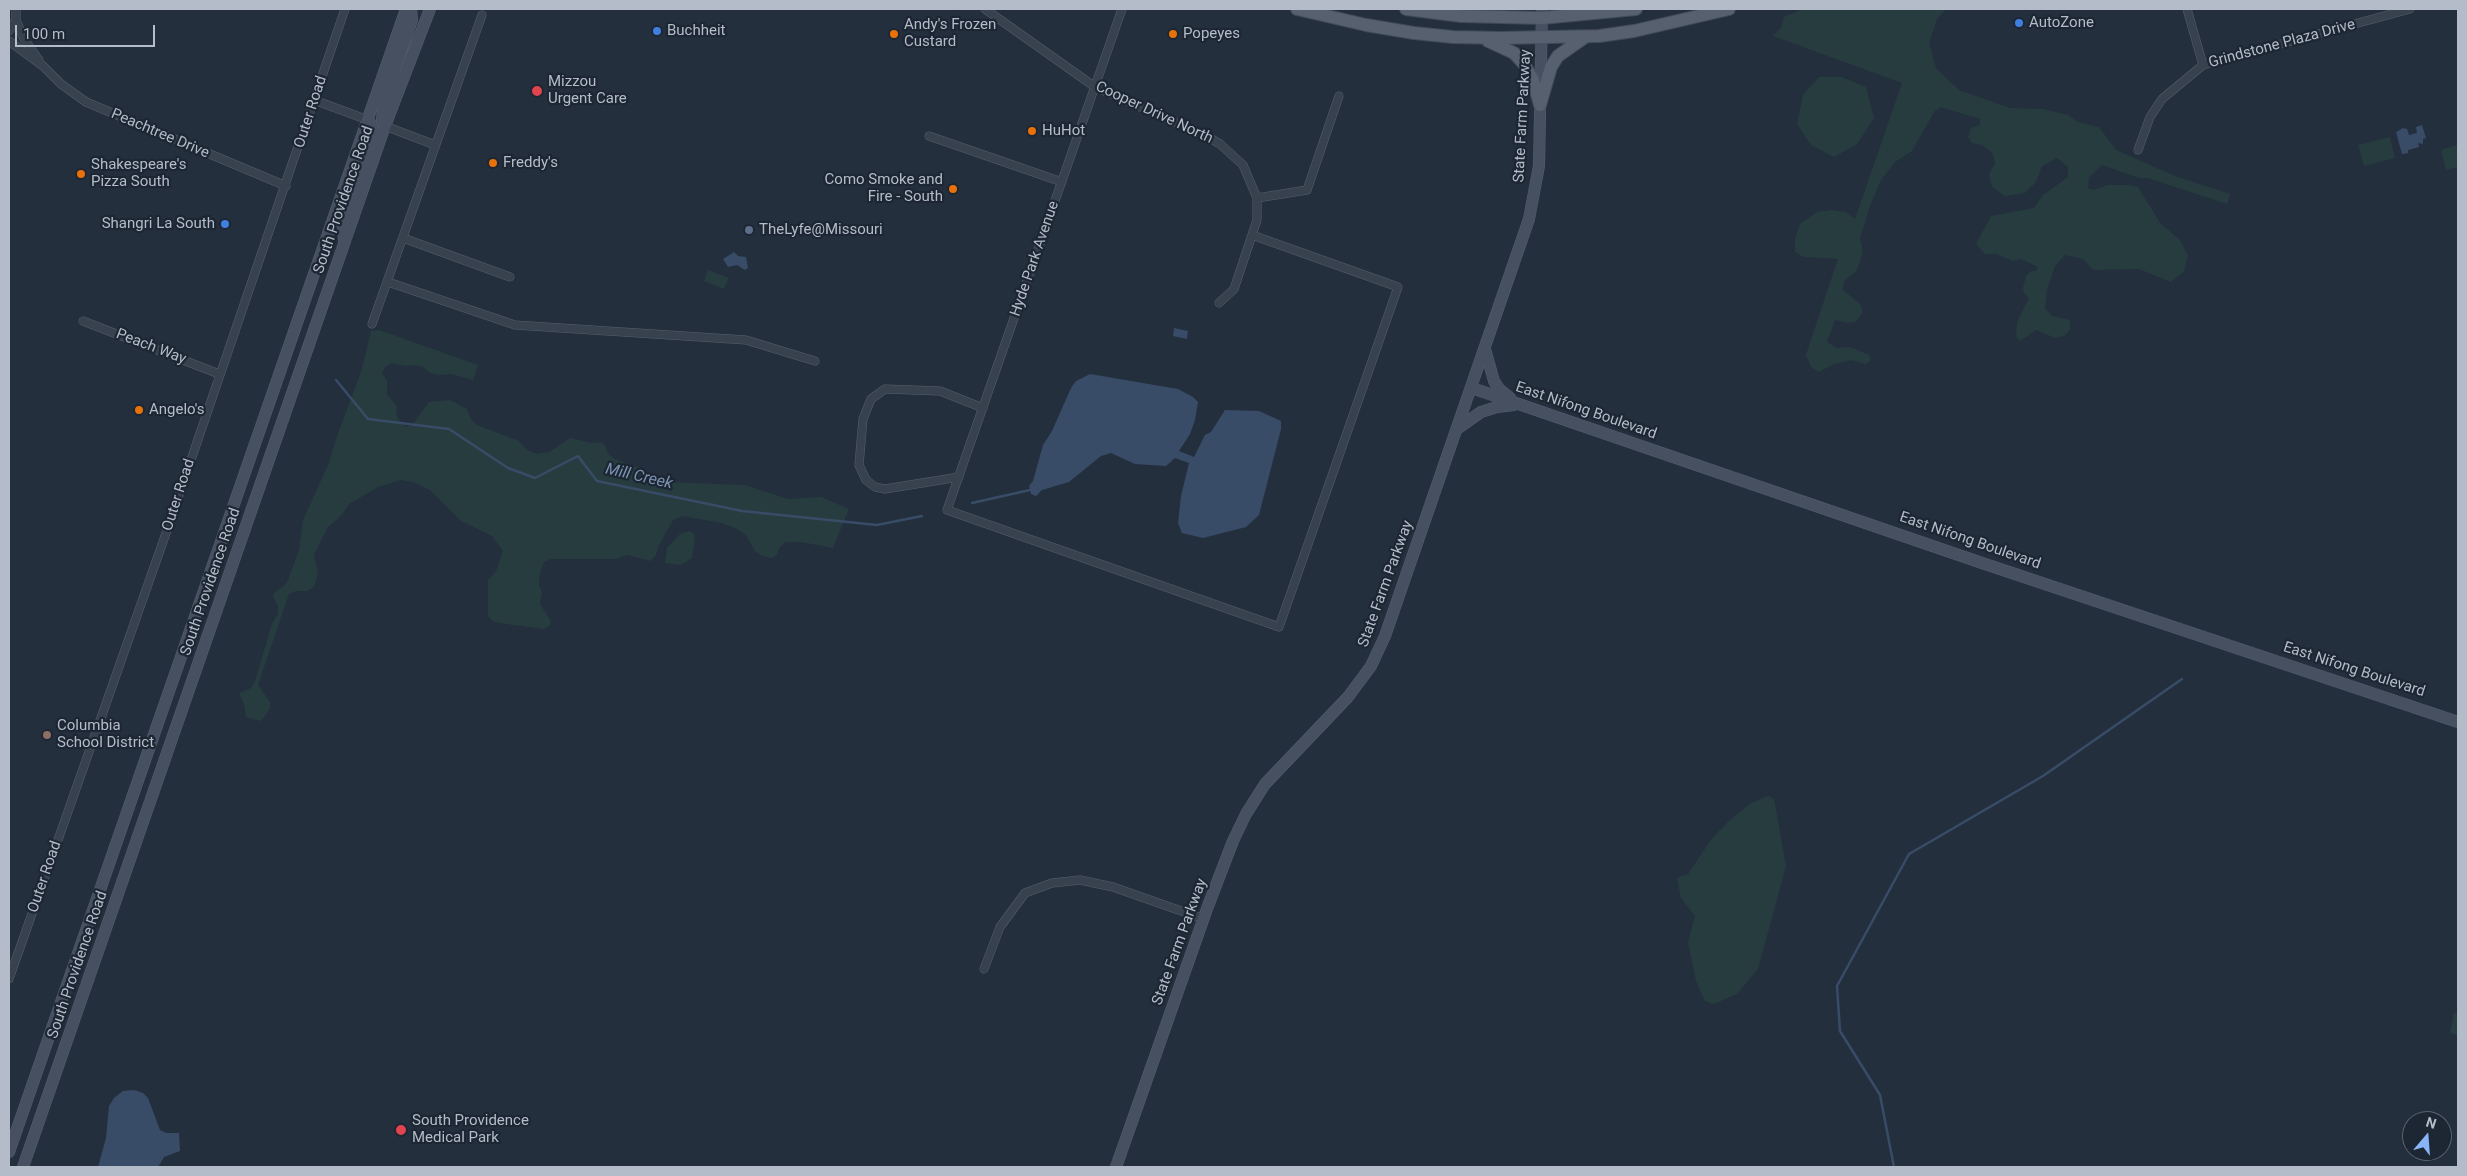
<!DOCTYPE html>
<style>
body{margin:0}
#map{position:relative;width:2467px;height:1176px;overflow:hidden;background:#242f3e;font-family:Roboto,sans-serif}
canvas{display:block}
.frame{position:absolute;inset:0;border:10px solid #b4bcc9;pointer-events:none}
.north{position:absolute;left:2402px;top:1111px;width:50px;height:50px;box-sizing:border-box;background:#1d2633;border:1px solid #59626f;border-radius:50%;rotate:18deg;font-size:14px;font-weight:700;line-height:20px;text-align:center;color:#b4bcc9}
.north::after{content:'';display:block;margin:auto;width:18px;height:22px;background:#8ab4f8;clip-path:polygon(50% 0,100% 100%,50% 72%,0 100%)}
.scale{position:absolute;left:15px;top:25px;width:140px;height:22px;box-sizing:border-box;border:2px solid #b4bcc9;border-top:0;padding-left:6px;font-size:15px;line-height:18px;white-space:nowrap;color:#b4bcc9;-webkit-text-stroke:4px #1d2633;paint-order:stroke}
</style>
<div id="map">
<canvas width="2467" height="1176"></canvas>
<div class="frame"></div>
<div class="north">N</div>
<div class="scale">100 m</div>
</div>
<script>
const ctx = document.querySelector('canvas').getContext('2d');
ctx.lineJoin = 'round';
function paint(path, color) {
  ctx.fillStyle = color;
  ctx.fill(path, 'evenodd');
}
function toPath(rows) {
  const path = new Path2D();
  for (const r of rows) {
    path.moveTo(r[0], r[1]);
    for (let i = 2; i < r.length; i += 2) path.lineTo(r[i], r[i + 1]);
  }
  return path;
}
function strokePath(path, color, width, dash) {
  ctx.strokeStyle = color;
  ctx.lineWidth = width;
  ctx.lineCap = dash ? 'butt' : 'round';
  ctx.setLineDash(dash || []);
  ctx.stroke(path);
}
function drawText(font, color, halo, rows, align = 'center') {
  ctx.font = font + ' Roboto,sans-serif';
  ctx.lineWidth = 4.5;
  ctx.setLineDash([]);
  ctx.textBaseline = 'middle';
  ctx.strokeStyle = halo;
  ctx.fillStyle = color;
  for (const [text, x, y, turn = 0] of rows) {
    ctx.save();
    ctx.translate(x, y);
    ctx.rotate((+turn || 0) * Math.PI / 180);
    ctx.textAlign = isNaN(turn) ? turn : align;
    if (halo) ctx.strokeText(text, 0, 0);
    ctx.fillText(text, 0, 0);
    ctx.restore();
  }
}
paint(toPath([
 [1804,9,1946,9,1937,19,1929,43,1936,68,1959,90,2010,108,2043,109,2068,115,2078,122,2099,127,2116,150,2175,176,2230,194,2227,204,2148,178,2139,178,2102,165,2089,177,2088,188,2093,190,2108,185,2130,185,2138,187,2161,224,2179,239,2188,255,2184,271,2171,282,2139,269,2093,270,2083,259,2065,255,2055,266,2047,289,2045,308,2052,316,2070,320,2070,330,2064,336,2055,338,2036,330,2020,341,2016,336,2017,322,2029,298,2024,293,2023,288,2026,276,2031,271,2036,271,2038,267,2021,259,2013,261,1996,254,1985,254,1976,244,1991,216,2034,208,2043,195,2068,177,2068,167,2057,158,2042,166,2036,182,2025,193,2005,196,1992,187,1989,174,1995,163,1993,154,1982,145,1972,143,1968,137,1971,128,1980,125,1980,119,1941,107,1934,112,1912,151,1895,162,1881,180,1870,206,1860,238,1863,253,1857,270,1844,281,1843,290,1860,304,1863,312,1856,322,1848,323,1835,320,1827,342,1837,348,1850,347,1869,355,1871,360,1866,364,1851,360,1834,364,1819,372,1811,367,1806,355,1838,259,1803,257,1795,252,1795,238,1800,224,1817,212,1832,210,1845,212,1855,219,1902,83,1773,36,1781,28,1784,17],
 [1819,77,1841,77,1866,87,1874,118,1857,144,1834,157,1811,145,1797,124,1803,95],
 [2390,137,2395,158,2364,166,2358,145],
 [2457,145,2458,167,2446,170,2441,150],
 [708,270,729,278,724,289,704,281],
 [379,330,478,365,473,380,451,374,438,375,430,373,423,367,415,365,405,366,391,363,385,367,382,373,387,381,387,394,397,406,396,415,402,424,407,427,413,424,429,402,450,400,467,409,471,419,477,425,519,441,527,450,537,454,549,452,570,438,591,443,598,442,604,444,609,455,615,459,639,468,653,479,669,482,745,485,788,499,821,497,849,509,833,548,801,542,786,542,780,547,777,555,772,558,762,556,755,551,745,534,737,529,722,523,682,516,673,520,658,547,656,555,651,561,627,555,616,559,551,559,544,562,540,573,539,585,542,592,540,604,551,621,550,625,544,629,513,625,494,622,488,616,488,580,496,571,503,551,492,536,461,521,430,490,413,482,401,480,378,487,349,504,342,515,328,527,314,554,318,574,314,587,307,591,296,591,289,594,258,685,270,702,270,709,261,721,246,717,244,704,239,693,251,688,255,681,272,624,278,614,278,606,273,597,275,592,285,585,288,580,299,550,303,520,328,465,337,436,361,372,371,331],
 [690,531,694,534,695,538,692,558,681,565,665,563,667,548,680,534],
 [1768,796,1774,799,1786,866,1758,969,1737,994,1714,1004,1705,1001,1696,981,1688,942,1695,916,1681,898,1677,878,1688,874,1712,838,1728,822,1751,803],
 [2454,1013,2458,1015,2458,1035,2450,1033]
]), '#263c3f');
paint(toPath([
 [2422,125,2426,138,2423,139,2423,144,2418,143,2419,147,2408,150,2408,153,2402,154,2396,132,2403,128,2407,129,2409,135,2417,133,2416,127],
 [734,252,738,256,746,257,748,268,745,270,737,265,728,267,723,259],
 [1174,328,1188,331,1187,339,1173,336],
 [1090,374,1178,389,1193,397,1198,402,1195,420,1190,434,1179,451,1194,457,1205,435,1211,432,1225,410,1259,411,1281,421,1281,429,1259,515,1246,527,1203,538,1182,533,1178,523,1181,496,1189,463,1175,458,1166,466,1135,464,1111,453,1101,456,1069,482,1042,490,1036,496,1031,494,1029,486,1033,481,1043,445,1052,431,1071,388,1076,381],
 [134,1090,143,1093,148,1098,160,1130,166,1133,179,1133,180,1151,164,1157,158,1167,98,1167,106,1138,109,1106,114,1098,123,1091]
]), '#394c67');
strokePath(toPath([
 [336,380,368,419,449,429,508,468,535,478,578,456,597,481,742,511,877,525,922,516],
 [972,503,1030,490],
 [1894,1167,1880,1095,1840,1031,1837,986,1909,854,2043,776,2182,679]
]), '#394c67', 2.5);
const street = toPath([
 [985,9,1095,87,1208,137,1220,144,1243,165,1257,198,1257,220,1234,289,1219,303],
 [1122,9,947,510,1279,627,1398,287,1252,235],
 [2187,9,2203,65],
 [16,20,24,39,39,60],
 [9,31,16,20,16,9],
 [9,41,43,66,61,84,86,102,286,186],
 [314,100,368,120],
 [385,126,435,145],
 [929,136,1062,182],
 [2138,150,2150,117,2162,99,2203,65,2410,9],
 [1257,198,1307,190,1339,96],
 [403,238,510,277],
 [388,282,515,325,746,340,815,361],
 [83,321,219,374],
 [372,324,482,15],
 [959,477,885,489,875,487,866,480,859,465,863,419,871,399,885,389,940,391,983,408],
 [984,969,1000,927,1025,893,1052,883,1080,880,1113,887,1204,919],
 [9,979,165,536,345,9]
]);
const secondary = toPath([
 [385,126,382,120,384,100,412,20,411,9],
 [344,240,343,225,374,132,372,125,368,120],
 [1485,349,1494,381,1499,389,1510,398],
 [1472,388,1982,563,2458,722],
 [1457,429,1481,412,1497,407,1514,405],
 [9,1152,406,9],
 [23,1167,385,126,430,9],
 [1116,1167,1208,906,1233,841,1246,814,1265,784,1348,697,1371,666,1385,636,1529,219,1539,166,1542,9]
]);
const primary = toPath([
 [1297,9,1366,25,1414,33,1453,37,1501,38,1599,36,1634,31,1729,9],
 [1406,9,1461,16,1542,18,1636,9],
 [1488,41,1514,53,1524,64,1533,80,1540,105],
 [1540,105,1551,67,1558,56,1585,37]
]);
strokePath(street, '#565f6c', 9);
strokePath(secondary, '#565f6c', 12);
strokePath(primary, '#414a57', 14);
strokePath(street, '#38414e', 8);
strokePath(secondary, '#465061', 11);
strokePath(primary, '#56606e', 12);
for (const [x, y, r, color] of [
 [2019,23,5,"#3f7fe0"],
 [657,31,5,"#3f7fe0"],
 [894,34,5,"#e8710a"],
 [1173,34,5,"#e8710a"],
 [537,91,6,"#e0444e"],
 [1032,131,5,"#e8710a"],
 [493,163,5,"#e8710a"],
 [81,174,5,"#e8710a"],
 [953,189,5,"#e8710a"],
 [225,224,5,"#3f7fe0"],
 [749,230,5,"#5c6f8a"],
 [139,410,5,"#e8710a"],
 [47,735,5,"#8d6e63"],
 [401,1130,6,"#e0444e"]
]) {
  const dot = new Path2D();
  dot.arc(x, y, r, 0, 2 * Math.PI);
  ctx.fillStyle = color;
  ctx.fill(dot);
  strokePath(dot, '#1d2633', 2);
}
drawText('15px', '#b4bcc9', '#1d2633', [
 ["AutoZone",2029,23],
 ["Andy's Frozen",904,25],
 ["Custard",904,42],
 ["Buchheit",667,31],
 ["Popeyes",1183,34],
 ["Mizzou",548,82],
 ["Urgent Care",548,99],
 ["HuHot",1042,131],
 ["Freddy's",503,163],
 ["Shakespeare's",91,165],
 ["Pizza South",91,182],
 ["Como Smoke and",943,180,"right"],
 ["Fire - South",943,197,"right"],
 ["Shangri La South",215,224,"right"],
 ["TheLyfe@Missouri",759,230],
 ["Angelo's",149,410],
 ["Columbia",57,726],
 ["School District",57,743],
 ["South Providence",412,1121],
 ["Medical Park",412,1138]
], 'left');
drawText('15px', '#b4bcc9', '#1d2633', [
 ["Grindstone Plaza Drive",2282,44,-15],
 ["Outer Road",311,112,-72],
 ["Cooper Drive North",1154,113,25],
 ["State Farm Parkway",1523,116,-87],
 ["Peachtree Drive",160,134,23],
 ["South Providence Road",344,200,-71],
 ["Hyde Park Avenue",1035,259,-71],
 ["Peach Way",151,347,21],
 ["East Nifong Boulevard",1586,411,19],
 ["Outer Road",179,495,-72],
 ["East Nifong Boulevard",1970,541,19],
 ["South Providence Road",211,582,-71],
 ["State Farm Parkway",1386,584,-70],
 ["East Nifong Boulevard",2354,670,18],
 ["Outer Road",45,877,-71],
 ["State Farm Parkway",1180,942,-70],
 ["South Providence Road",78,965,-71]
]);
drawText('italic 16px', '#7c92b1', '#1d2633', [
 ["Mill Creek",639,477,13]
]);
</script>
